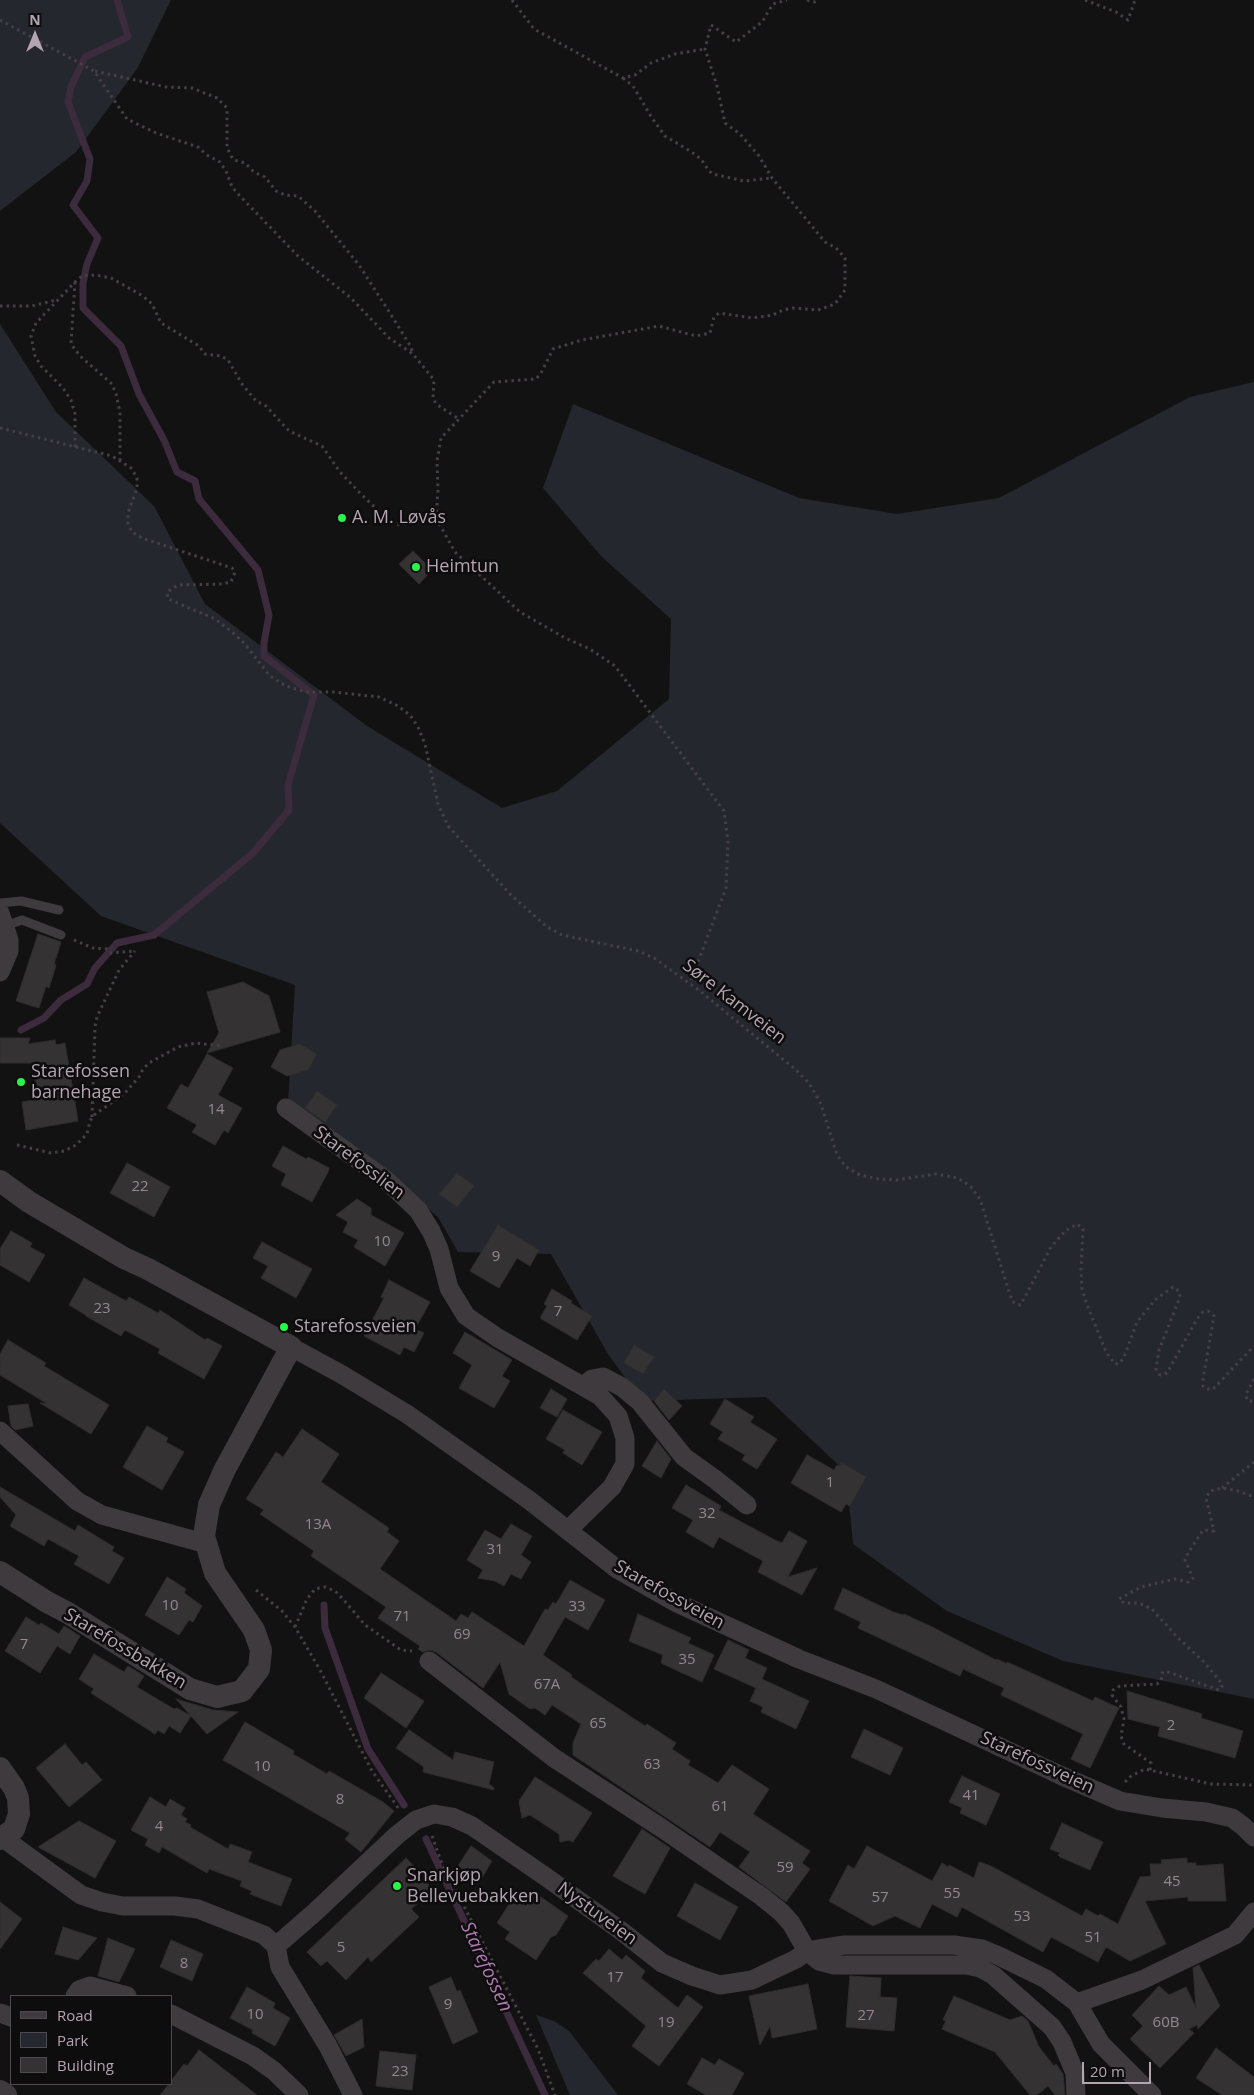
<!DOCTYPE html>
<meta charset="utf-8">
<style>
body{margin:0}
#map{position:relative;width:1254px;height:2095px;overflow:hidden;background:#131213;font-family:"Open Sans",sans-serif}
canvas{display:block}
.legend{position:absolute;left:10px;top:1995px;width:162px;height:90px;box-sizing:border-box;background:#0e0d0e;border:1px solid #50494f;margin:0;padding:6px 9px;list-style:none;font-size:15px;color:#b4a3b1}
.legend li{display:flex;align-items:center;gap:10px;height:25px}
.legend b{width:25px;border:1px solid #50494f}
.north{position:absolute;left:10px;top:10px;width:50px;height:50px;-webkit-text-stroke:4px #0e0d0e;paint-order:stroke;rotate:0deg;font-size:14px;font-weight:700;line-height:20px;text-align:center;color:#b4a3b1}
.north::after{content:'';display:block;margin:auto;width:18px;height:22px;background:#b4a3b1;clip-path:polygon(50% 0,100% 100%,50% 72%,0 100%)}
.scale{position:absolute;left:1082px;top:2062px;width:69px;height:22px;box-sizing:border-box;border:2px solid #b4a3b1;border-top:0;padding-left:6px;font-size:15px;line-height:18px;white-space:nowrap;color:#b4a3b1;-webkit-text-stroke:4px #0e0d0e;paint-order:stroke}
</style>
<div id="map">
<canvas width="1254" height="2095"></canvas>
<ul class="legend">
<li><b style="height:6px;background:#3f3a3d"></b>Road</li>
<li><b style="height:14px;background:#24272e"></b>Park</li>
<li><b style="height:14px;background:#353234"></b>Building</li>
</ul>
<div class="north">N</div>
<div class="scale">20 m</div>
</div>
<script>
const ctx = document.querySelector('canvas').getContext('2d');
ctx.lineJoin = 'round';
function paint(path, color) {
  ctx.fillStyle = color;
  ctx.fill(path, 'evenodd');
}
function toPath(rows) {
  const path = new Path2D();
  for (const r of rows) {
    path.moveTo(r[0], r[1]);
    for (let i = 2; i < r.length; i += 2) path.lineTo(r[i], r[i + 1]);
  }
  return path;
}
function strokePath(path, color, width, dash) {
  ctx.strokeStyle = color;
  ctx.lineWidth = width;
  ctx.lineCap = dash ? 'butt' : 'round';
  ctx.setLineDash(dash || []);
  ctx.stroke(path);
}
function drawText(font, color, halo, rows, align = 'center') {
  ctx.font = font + ' "Open Sans",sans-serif';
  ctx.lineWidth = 5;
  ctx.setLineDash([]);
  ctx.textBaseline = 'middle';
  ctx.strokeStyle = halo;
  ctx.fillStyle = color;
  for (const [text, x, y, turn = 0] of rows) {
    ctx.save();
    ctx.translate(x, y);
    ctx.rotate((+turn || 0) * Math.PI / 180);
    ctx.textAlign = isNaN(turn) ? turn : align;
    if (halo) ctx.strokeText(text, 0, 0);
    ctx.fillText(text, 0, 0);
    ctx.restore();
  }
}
paint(toPath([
 [0,0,171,0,137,69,76,152,0,211],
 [0,324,56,412,154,506,205,604,367,726,502,808,557,791,669,699,671,619,602,557,543,488,573,404,799,498,897,514,999,498,1190,397,1254,382,1254,1699,1063,1661,947,1611,853,1544,846,1472,766,1397,642,1401,608,1354,551,1254,458,1252,438,1217,343,1138,288,1103,295,985,101,916,0,823],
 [536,2015,554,2021,569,2031,618,2095,570,2095]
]), '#24272e');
strokePath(toPath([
 [21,1030,44,1018,61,1000,87,984,95,968,117,943,154,935,253,853,289,810,288,785,314,695,264,656,264,643,269,615,258,570,199,499,195,481,177,472,164,440,139,394,121,346,83,308,83,283,87,264,98,238,73,205,87,181,90,159,68,102,71,87,85,57,128,37,117,0],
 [324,1605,325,1628,368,1749,404,1805],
 [426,1839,545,2095]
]), '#3b2b3c', 7);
const building = toPath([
 [413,551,432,570,419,584,399,564,413,551],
 [38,934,61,942,54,964,56,965,49,988,46,986,39,1008,16,1001,38,934],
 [243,982,269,996,280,1032,207,1053,219,1033,207,992,243,982],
 [0,1038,30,1038,28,1044,55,1040,56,1045,65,1043,78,1121,26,1130,22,1102,39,1099,32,1063,0,1063,0,1038],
 [300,1044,317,1054,308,1070,287,1076,271,1067,280,1050,300,1044],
 [207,1054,233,1068,218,1095,242,1108,228,1133,224,1130,215,1145,192,1132,197,1125,167,1108,181,1084,188,1088,207,1054],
 [317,1091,337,1105,325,1122,305,1108,317,1091],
 [283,1146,306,1159,308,1157,329,1168,328,1172,312,1202,281,1185,286,1174,272,1166,283,1146],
 [127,1163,170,1187,154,1217,110,1193,127,1163],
 [457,1173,474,1186,457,1207,439,1194,457,1173],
 [357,1199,371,1208,371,1215,404,1233,385,1266,354,1247,358,1240,343,1232,348,1222,336,1215,357,1199],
 [498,1225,539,1250,530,1266,517,1258,499,1288,470,1271,498,1225],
 [11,1231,32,1243,30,1247,45,1255,29,1282,0,1265,0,1249,11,1231],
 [262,1242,312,1269,296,1298,261,1278,268,1266,253,1258,262,1242],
 [84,1278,126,1301,129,1297,158,1313,160,1310,205,1340,207,1338,222,1346,204,1379,158,1353,160,1349,125,1330,121,1336,86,1316,86,1315,69,1305,84,1278],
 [389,1280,430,1302,415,1329,424,1333,414,1352,404,1347,400,1355,364,1336,384,1298,381,1297,389,1280],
 [552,1289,572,1301,571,1303,592,1316,577,1340,540,1318,547,1306,544,1304,552,1289],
 [465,1332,512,1360,502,1376,510,1381,494,1408,459,1388,472,1365,453,1353,465,1332],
 [8,1340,46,1363,44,1366,109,1405,91,1434,40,1403,46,1403,0,1375,0,1354,8,1340],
 [634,1345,654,1357,643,1374,624,1363,634,1345],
 [551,1389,567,1399,557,1417,540,1408,551,1389],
 [664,1389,682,1406,669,1420,654,1401,664,1389],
 [725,1399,754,1417,750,1422,777,1439,757,1469,742,1460,745,1455,718,1439,723,1432,710,1424,725,1399],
 [28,1404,33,1426,15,1430,11,1426,8,1406,28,1404],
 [563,1410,602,1432,582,1465,563,1453,565,1450,546,1439,563,1410],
 [147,1426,168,1438,166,1442,184,1452,162,1490,123,1467,147,1426],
 [302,1429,339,1454,321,1482,389,1528,387,1532,399,1541,380,1569,456,1621,461,1614,468,1618,472,1612,524,1646,545,1609,548,1610,553,1602,556,1604,570,1580,605,1600,588,1630,565,1617,543,1655,572,1675,571,1677,645,1726,647,1724,676,1743,672,1749,690,1761,688,1765,718,1783,732,1765,769,1789,753,1814,810,1851,802,1863,810,1869,786,1902,739,1867,750,1852,720,1832,710,1847,573,1755,573,1743,581,1724,552,1705,545,1715,535,1708,530,1709,509,1694,500,1662,483,1688,436,1652,430,1650,423,1652,418,1649,420,1646,378,1618,386,1607,311,1556,314,1551,260,1514,264,1510,246,1499,276,1452,283,1457,302,1429],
 [657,1441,671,1459,661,1478,642,1466,657,1441],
 [807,1455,834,1470,837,1465,840,1466,842,1463,866,1477,850,1506,846,1504,841,1512,791,1483,807,1455],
 [686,1485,721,1506,719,1510,775,1540,782,1543,789,1531,807,1541,788,1577,817,1568,802,1595,758,1572,763,1561,719,1537,713,1548,686,1532,693,1520,672,1508,686,1485],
 [0,1487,75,1531,78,1525,114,1547,112,1551,124,1558,109,1584,74,1564,79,1556,48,1539,44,1546,10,1526,16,1515,0,1497,0,1487],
 [511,1524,532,1536,521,1555,531,1562,521,1579,511,1574,504,1586,495,1581,478,1578,483,1570,467,1560,485,1530,501,1539,511,1524],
 [167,1577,186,1589,184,1593,202,1606,193,1622,189,1620,179,1635,145,1615,167,1577],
 [843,1588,893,1612,903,1615,904,1614,930,1626,996,1660,997,1659,1007,1664,1007,1662,1093,1701,1095,1697,1119,1708,1090,1768,1071,1759,1083,1734,1001,1695,1004,1688,963,1669,960,1676,858,1628,861,1622,834,1609,843,1588],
 [638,1614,691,1638,688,1643,714,1655,702,1682,661,1663,663,1655,629,1641,638,1614],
 [26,1617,39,1625,41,1623,59,1634,64,1626,80,1636,70,1654,57,1646,40,1673,5,1651,26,1617],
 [728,1640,749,1650,745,1658,767,1668,762,1679,809,1701,796,1729,761,1712,763,1707,750,1701,756,1688,714,1669,728,1640],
 [94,1654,124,1672,128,1666,144,1676,137,1687,174,1709,177,1708,191,1716,180,1733,169,1726,164,1734,158,1730,155,1734,91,1693,94,1689,79,1679,94,1654],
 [381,1673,424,1701,406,1728,364,1698,381,1673],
 [1127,1691,1202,1714,1201,1718,1243,1731,1235,1758,1158,1736,1160,1727,1128,1719,1127,1691],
 [176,1699,213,1710,238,1712,207,1734,176,1699],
 [245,1722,294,1751,293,1754,327,1774,329,1771,383,1802,394,1811,361,1852,345,1839,350,1833,223,1760,245,1722],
 [864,1729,903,1748,890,1775,851,1757,864,1729],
 [409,1730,453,1760,455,1752,494,1762,489,1784,494,1788,494,1790,423,1772,424,1767,396,1748,409,1730],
 [65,1744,82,1765,86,1762,102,1780,69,1807,36,1768,65,1744],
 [962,1776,1000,1794,986,1825,960,1813,962,1808,949,1802,962,1776],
 [535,1777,592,1813,573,1842,569,1840,560,1842,559,1834,530,1815,522,1818,519,1801,535,1777],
 [150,1797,166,1807,170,1799,185,1808,181,1815,187,1819,185,1822,191,1825,190,1827,228,1849,230,1844,252,1852,248,1862,292,1879,281,1906,250,1894,252,1891,240,1886,242,1881,209,1869,207,1873,162,1847,159,1853,145,1845,148,1839,131,1830,150,1797],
 [79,1821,116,1841,95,1878,38,1847,79,1821],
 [1062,1823,1103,1842,1090,1870,1060,1857,1058,1855,1060,1853,1050,1849,1062,1823],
 [642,1829,670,1848,645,1894,613,1876,642,1829],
 [471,1846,492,1861,480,1881,458,1866,471,1846],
 [867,1846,932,1881,942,1863,948,1867,949,1865,974,1878,979,1862,991,1866,1082,1916,1086,1909,1098,1916,1100,1914,1118,1924,1140,1877,1151,1876,1150,1864,1162,1864,1161,1860,1187,1858,1187,1863,1196,1863,1196,1866,1223,1864,1226,1901,1188,1901,1188,1897,1145,1901,1166,1944,1130,1961,1106,1947,1098,1962,1051,1937,1043,1952,962,1907,957,1917,932,1904,920,1928,895,1916,873,1926,829,1901,848,1865,854,1869,867,1846],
 [406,1858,424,1877,432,1891,411,1909,419,1917,371,1962,368,1957,346,1980,327,1961,321,1966,307,1952,406,1858],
 [695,1883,738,1907,720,1940,677,1916,695,1883],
 [535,1893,568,1916,556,1935,551,1937,536,1960,505,1939,510,1932,497,1923,513,1898,526,1906,535,1893],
 [0,1902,22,1919,0,1949,0,1902],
 [63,1927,97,1938,78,1960,55,1954,63,1927],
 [108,1938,135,1949,119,1982,98,1976,108,1938],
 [171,1940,203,1954,192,1981,160,1967,171,1940],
 [609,1949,622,1960,626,1955,645,1971,641,1978,678,2008,687,1995,703,2007,659,2066,632,2046,646,2026,583,1973,596,1959,599,1961,609,1949],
 [1199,1965,1220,2006,1198,2029,1197,2025,1189,2029,1194,2033,1160,2068,1130,2039,1143,2026,1132,2015,1159,1986,1169,1995,1186,1987,1196,2008,1193,1968,1199,1965],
 [850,1976,881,1978,880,1997,897,1998,894,2031,846,2027,850,1976],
 [451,1977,457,1992,460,1990,478,2032,453,2044,429,1987,451,1977],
 [808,1984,817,2029,772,2038,770,2026,760,2045,749,1996,808,1984],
 [247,1987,275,2003,273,2008,290,2018,275,2046,252,2033,253,2030,230,2018,247,1987],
 [954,1996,1010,2020,1022,2016,1028,2021,1039,2047,1054,2066,1056,2064,1063,2074,1065,2095,1055,2095,1048,2086,1037,2095,1030,2095,995,2052,942,2029,946,2021,943,2020,954,1996],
 [362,2019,364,2047,346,2056,334,2035,362,2019],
 [1216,2048,1254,2077,1254,2095,1222,2095,1196,2078,1216,2048],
 [199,2050,234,2077,257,2095,160,2095,169,2084,171,2084,171,2081,184,2064,187,2066,199,2050],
 [380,2051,416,2055,412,2090,376,2086,380,2051],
 [702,2058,715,2065,719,2059,744,2073,732,2095,706,2095,687,2084,702,2058]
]);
paint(building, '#353234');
strokePath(building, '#2f2c2d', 1);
strokePath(toPath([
 [512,0,534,29,623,78,635,75,651,63,675,54,705,49],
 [807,0,815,2,819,0],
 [1085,0,1116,12,1128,20,1135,0],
 [0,20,94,71,127,119,156,133,198,147,207,155,220,162,226,171,232,187,239,195,298,256,351,298,389,338,413,354,434,380,433,398,436,404,459,419],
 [95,71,166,87,192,88,217,98,227,108,227,147,231,156,234,160,245,163,254,172,265,177,276,191,285,195,298,196,315,211,359,265,393,318,411,347,413,354],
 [623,78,633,86,652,118,665,136,690,151,701,159,709,171,713,174,744,181,772,178],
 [75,282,71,344,80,356,112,384,116,394,120,412,120,460],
 [0,306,32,306,56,300],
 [0,428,112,456,131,468,137,478,137,488,128,513,128,524,132,532,142,538,232,568,235,572,231,582,222,584,181,585,172,588,167,593,168,599,215,619,231,631,244,643,270,676,286,686,306,692,334,692,379,697,398,706,410,715,418,727,425,744,438,804,448,826,510,894,547,927,562,935,638,951,654,958,700,991,796,1070,809,1083,821,1104,837,1155,846,1167,860,1175,879,1179,896,1180,936,1174,958,1178,971,1187,980,1199,1012,1301,1016,1304,1020,1305,1024,1299,1051,1247,1065,1231,1077,1224,1083,1229,1081,1270,1082,1288,1086,1302,1106,1352,1115,1364,1120,1363,1124,1357,1137,1322,1155,1300,1173,1287,1179,1291,1180,1297,1159,1350,1156,1369,1160,1375,1167,1373,1197,1319,1203,1312,1208,1311,1214,1316,1203,1379,1203,1386,1206,1389,1213,1389,1254,1346],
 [75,447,75,414,71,400,63,388,41,366,35,356,31,336,36,323,75,282,82,276,96,275,111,278,143,296,152,304,161,323,199,346,205,354,221,356,228,360,242,384,256,401,266,406,289,431,322,446,340,472,360,493,391,523,402,525,436,518,438,491,437,461,441,438,494,382,536,379,541,373,553,349,582,340,659,326,696,336,710,333,714,317,719,313,752,318,773,315,783,310,794,308,818,310,835,304,845,290,845,258,836,248,825,242,772,178,759,156,740,134,725,123,717,86,705,49,711,25,736,42,762,22,773,4,787,0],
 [436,518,455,552,520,612,565,638,590,649,615,666,724,811,728,842,726,888,690,983],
 [74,940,93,948,107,949,111,953,135,951],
 [92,1117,95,1027,97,1017,119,970,135,951],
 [17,1145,51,1153,64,1151,76,1145,87,1134,90,1121,94,1115,124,1094,139,1077,143,1069,149,1063,178,1047,196,1043,223,1046],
 [1254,1379,1246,1394,1247,1400,1254,1402],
 [1222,1488,1254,1462],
 [256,1590,282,1611,295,1627,320,1670,372,1771,399,1809],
 [295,1627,307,1599,315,1589,325,1587,335,1591,343,1599,365,1625,401,1650,412,1651],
 [1150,1770,1151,1763,1124,1744,1121,1736,1124,1719,1121,1707,1112,1695,1113,1690,1120,1686,1157,1684,1161,1681,1162,1673,1165,1671,1219,1690,1223,1685,1204,1662,1177,1637,1152,1609,1139,1603,1124,1603,1119,1599,1141,1587,1175,1579,1188,1582,1193,1578,1185,1560,1187,1555,1203,1530,1214,1531,1206,1498,1210,1491,1222,1488,1238,1491,1254,1497],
 [1125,1782,1131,1776,1145,1769,1211,1784,1254,1785],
 [432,1836,442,1864,538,2049,555,2095]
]), '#463f45', 3, [2.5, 4]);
strokePath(toPath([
 [0,903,21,901,59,910],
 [5,926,22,920,61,935]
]), '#3f3a3d', 9);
strokePath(toPath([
 [0,913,9,940,9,951,0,972],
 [286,1108,386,1180,418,1210,431,1231,439,1249,449,1288,466,1316,498,1338,600,1396,618,1416,625,1438,625,1464,612,1487,568,1530],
 [291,1347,341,1374,407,1414,529,1500,617,1569,675,1602,799,1659,876,1689,1060,1775,1120,1801,1162,1808,1206,1812,1232,1818,1243,1826,1254,1837],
 [584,1386,592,1379,603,1377,622,1387,640,1402,684,1457,716,1480,747,1505],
 [0,1431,77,1501,102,1515,207,1544],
 [429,1661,554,1758,660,1827,761,1896,781,1912,791,1923,807,1951,844,1945,954,1945,982,1949,999,1956,1046,1979,1077,2003,1101,2044,1152,2095],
 [3,1838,81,1895,102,1902,123,1906,175,1906,198,1909,264,1935,276,1946],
 [276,1946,314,1913,397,1835,416,1820,434,1814,452,1817,472,1826,546,1877,620,1930,662,1963,692,1976,720,1985,752,1980,796,1959,807,1951,819,1961,834,1965,967,1965,980,1968,993,1975,1052,2027,1062,2042,1075,2073,1076,2095],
 [276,1946,280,1967,328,2046,353,2095],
 [75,1996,79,1990,90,1986,127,1996],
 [1077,2003,1142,1980,1235,1935,1254,1912],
 [0,2013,11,2017],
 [171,2014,253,2056,274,2071,299,2095]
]), '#3f3a3d', 19);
strokePath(toPath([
 [0,1181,29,1202,124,1258,148,1269,291,1347,224,1471,209,1505,204,1536,215,1573,254,1630,261,1650,259,1669,242,1691,217,1697,190,1689,68,1613,47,1602,0,1572],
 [0,1768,14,1788,18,1798,19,1814,14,1829,0,1839],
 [0,2091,6,2095]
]), '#3f3a3d', 22);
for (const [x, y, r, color] of [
 [342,518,5,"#29f44a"],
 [416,567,5,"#29f44a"],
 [21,1082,5,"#29f44a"],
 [284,1327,5,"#29f44a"],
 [397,1886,5,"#29f44a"]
]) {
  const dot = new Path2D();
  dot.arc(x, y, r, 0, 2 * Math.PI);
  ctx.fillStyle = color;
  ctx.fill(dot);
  strokePath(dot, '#0e0d0e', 2);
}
drawText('15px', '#948792', null, [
 ["14",216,1110],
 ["22",140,1187],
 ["10",382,1242],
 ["9",496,1257],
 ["23",102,1309],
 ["7",558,1312],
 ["1",830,1483],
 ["32",707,1514],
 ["13A",318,1525],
 ["31",495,1550],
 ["10",170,1606],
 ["33",577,1607],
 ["71",402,1617],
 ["69",462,1635],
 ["7",24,1645],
 ["35",687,1660],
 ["67A",547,1685],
 ["65",598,1724],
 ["2",1171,1726],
 ["63",652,1765],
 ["10",262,1767],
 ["41",971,1796],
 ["8",340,1800],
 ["61",720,1807],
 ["4",159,1827],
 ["59",785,1868],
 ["45",1172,1882],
 ["55",952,1894],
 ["57",880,1898],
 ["53",1022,1917],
 ["51",1093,1938],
 ["5",341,1948],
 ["8",184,1964],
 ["17",615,1978],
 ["9",448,2005],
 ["10",255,2015],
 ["27",866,2016],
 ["19",666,2023],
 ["60B",1166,2023],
 ["23",400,2072]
]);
drawText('18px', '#b4a3b1', '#0e0d0e', [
 ["A. M. Løvås",352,518],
 ["Heimtun",426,567],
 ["Starefossen",31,1072],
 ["barnehage",31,1093],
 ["Starefossveien",294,1327],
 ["Snarkjøp",407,1876],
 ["Bellevuebakken",407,1897]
], 'left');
drawText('18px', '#b4a3b1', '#0e0d0e', [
 ["Søre Kamveien",734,1002,38],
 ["Starefosslien",359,1163,37],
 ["Starefossveien",669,1595,29],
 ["Starefossbakken",125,1649,31],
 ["Starefossveien",1037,1763,25],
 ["Nystuveien",597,1914,36]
]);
drawText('italic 19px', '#af79b0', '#0e0d0e', [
 ["Starefossen",486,1967,65]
]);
</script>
